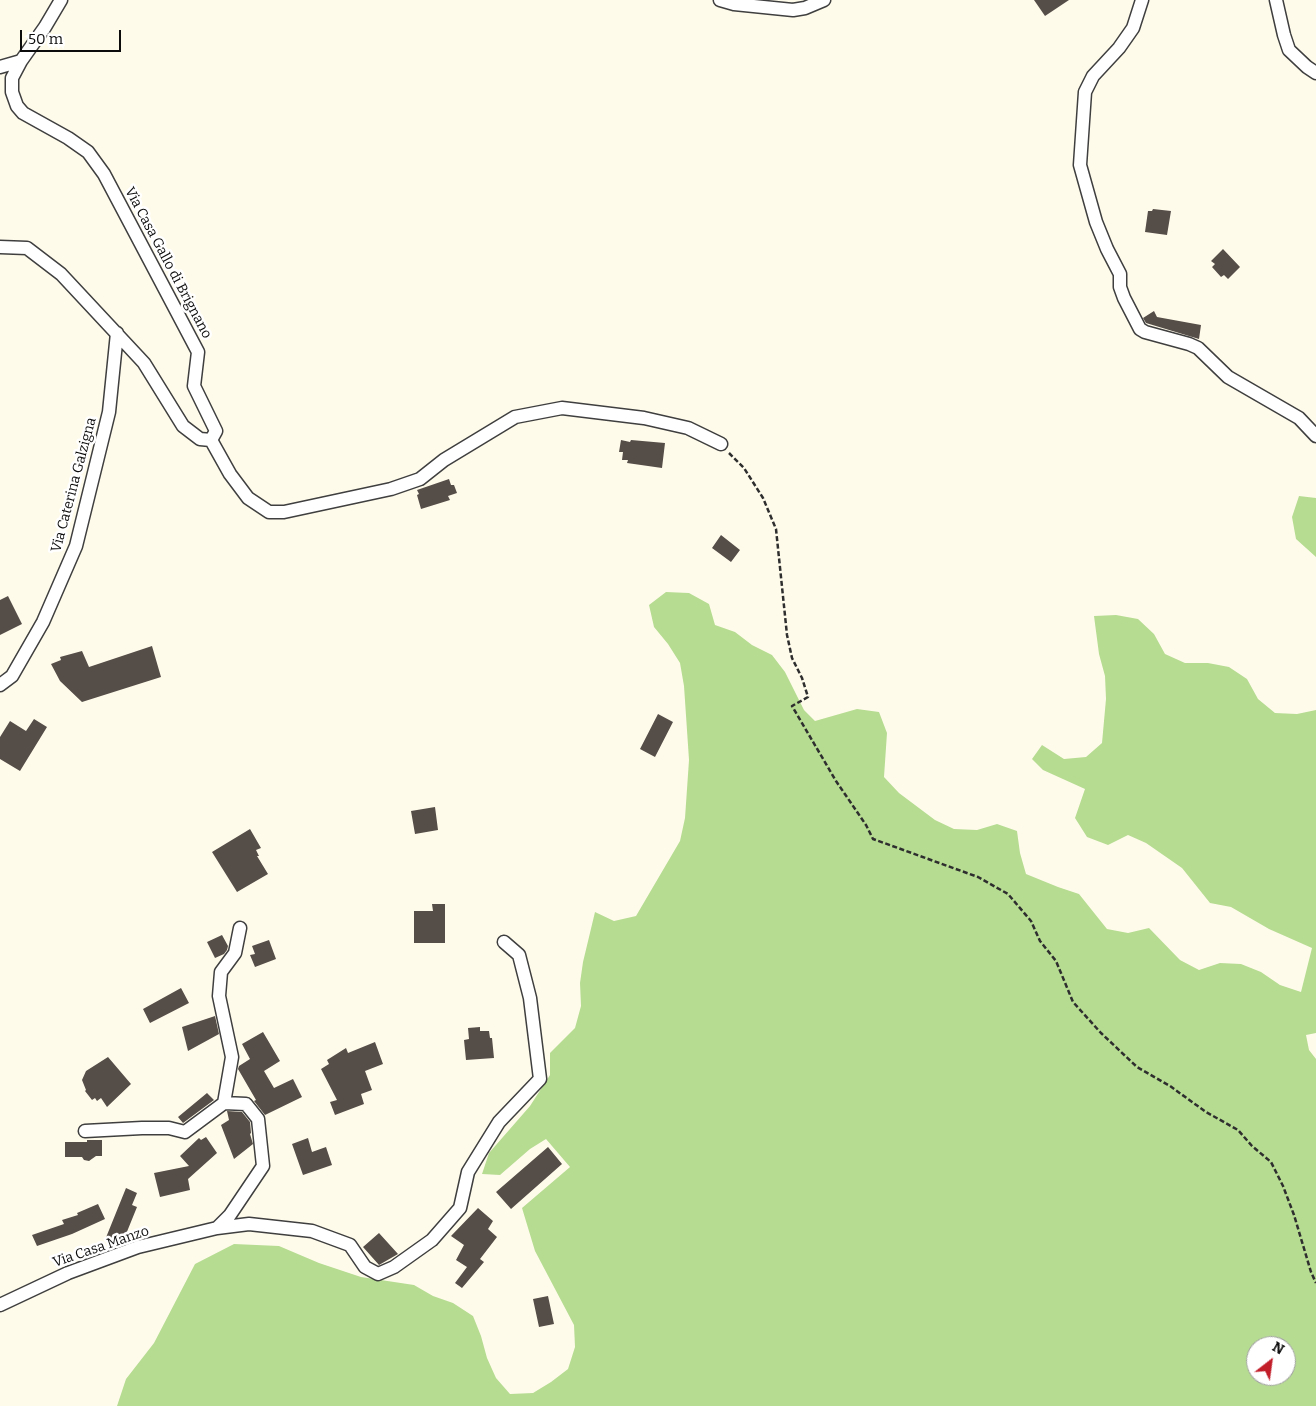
<!DOCTYPE html>
<style>
body{margin:0}
#map{position:relative;width:1316px;height:1406px;overflow:hidden;background:#fffbeb;font-family:Bitter,serif}
canvas{display:block}
.north{position:absolute;left:1246px;top:1336px;width:50px;height:50px;box-sizing:border-box;background:#fff;border:1px solid #9e9e9e;border-radius:50%;rotate:30deg;font-size:14px;font-weight:700;line-height:20px;text-align:center;color:#0c0c0c}
.north::after{content:'';display:block;margin:auto;width:18px;height:22px;background:#c21e2a;clip-path:polygon(50% 0,100% 100%,50% 72%,0 100%)}
.scale{position:absolute;left:20px;top:30px;width:101px;height:22px;box-sizing:border-box;border:2px solid #0c0c0c;border-top:0;padding-left:6px;font-size:15px;line-height:18px;white-space:nowrap;color:#0c0c0c;-webkit-text-stroke:4px #fff;paint-order:stroke}
</style>
<div id="map">
<canvas width="1316" height="1406"></canvas>
<div class="north">N</div>
<div class="scale">50 m</div>
</div>
<script>
const ctx = document.querySelector('canvas').getContext('2d');
ctx.lineJoin = 'round';
function paint(path, color) {
  ctx.fillStyle = color;
  ctx.fill(path, 'evenodd');
}
function toPath(rows) {
  const path = new Path2D();
  for (const r of rows) {
    path.moveTo(r[0], r[1]);
    for (let i = 2; i < r.length; i += 2) path.lineTo(r[i], r[i + 1]);
  }
  return path;
}
function strokePath(path, color, width, dash) {
  ctx.strokeStyle = color;
  ctx.lineWidth = width;
  ctx.lineCap = dash ? 'butt' : 'round';
  ctx.setLineDash(dash || []);
  ctx.stroke(path);
}
function drawText(font, color, halo, rows, align = 'center') {
  ctx.font = font + ' Bitter,serif';
  ctx.lineWidth = 5;
  ctx.setLineDash([]);
  ctx.textBaseline = 'middle';
  ctx.strokeStyle = halo;
  ctx.fillStyle = color;
  for (const [text, x, y, turn = 0] of rows) {
    ctx.save();
    ctx.translate(x, y);
    ctx.rotate((+turn || 0) * Math.PI / 180);
    ctx.textAlign = isNaN(turn) ? turn : align;
    if (halo) ctx.strokeText(text, 0, 0);
    ctx.fillText(text, 0, 0);
    ctx.restore();
  }
}
paint(toPath([
 [1299,496,1316,498,1316,557,1296,539,1292,517],
 [666,592,689,593,709,604,715,625,735,632,752,645,772,655,785,672,804,710,815,721,857,709,879,712,887,733,884,777,899,793,935,820,954,829,977,830,997,824,1017,831,1020,853,1026,874,1058,887,1079,894,1107,929,1128,933,1149,928,1180,960,1199,970,1220,963,1241,964,1261,972,1280,985,1301,992,1312,948,1269,929,1231,907,1210,903,1182,868,1146,843,1128,835,1108,845,1087,837,1075,818,1085,789,1043,770,1032,759,1042,745,1064,759,1086,757,1102,743,1106,699,1105,676,1099,654,1094,616,1116,615,1138,619,1154,634,1165,654,1185,663,1208,663,1229,667,1247,679,1258,699,1275,713,1297,714,1316,710,1316,1033,1306,1035,1309,1050,1316,1059,1316,1406,117,1406,126,1379,154,1343,195,1264,234,1244,279,1246,319,1263,361,1277,414,1285,433,1296,453,1303,473,1316,481,1336,487,1358,496,1378,510,1394,533,1393,551,1382,568,1369,575,1347,574,1325,535,1251,522,1208,570,1167,546,1139,530,1149,500,1175,482,1174,489,1153,530,1106,550,1075,550,1053,575,1028,581,1006,580,983,583,962,595,912,614,921,636,916,680,841,685,818,689,760,684,686,680,663,668,644,654,627,649,605],
 [1256,1346,1286,1346,1286,1376,1256,1376]
]), '#b6dc92');
paint(toPath([
 [1034,0,1069,0,1045,16],
 [1153,209,1171,211,1167,235,1145,232,1148,211,1152,211],
 [1223,249,1240,267,1228,279,1224,275,1221,277,1212,267,1215,264,1211,261],
 [1154,311,1157,317,1201,325,1199,339,1146,323,1143,318],
 [621,440,630,442,631,440,665,443,662,468,627,463,628,460,622,460,623,452,619,452],
 [449,479,451,485,454,485,457,493,448,496,450,500,421,509,417,495,419,494,417,490],
 [721,535,740,550,731,562,712,548],
 [8,596,22,624,0,635,0,600],
 [152,646,161,677,82,702,60,681,51,664,61,660,60,657,82,651,89,667],
 [658,714,673,722,655,757,640,749],
 [34,719,47,727,20,771,0,759,0,737,10,721,26,731],
 [435,807,438,830,415,834,411,811],
 [250,829,261,848,256,850,259,856,257,856,268,874,237,892,212,852],
 [432,904,445,904,445,943,414,943,414,911,433,911],
 [222,935,228,946,227,950,224,954,215,958,207,942],
 [269,940,276,959,255,967,250,955,255,954,252,946],
 [181,988,189,1003,150,1023,143,1009],
 [215,1016,219,1034,188,1051,182,1027],
 [480,1027,480,1031,489,1031,490,1038,492,1038,494,1058,466,1060,464,1040,469,1039,468,1028],
 [263,1032,280,1061,264,1071,274,1088,293,1079,302,1097,265,1115,254,1101,256,1100,238,1069,239,1066,250,1059,242,1044],
 [375,1042,383,1064,365,1071,372,1090,361,1094,364,1104,335,1115,330,1102,337,1100,321,1069,329,1064,327,1060,346,1048,348,1053],
 [108,1057,131,1084,107,1107,101,1098,97,1101,95,1098,92,1100,85,1091,86,1090,82,1080,86,1071],
 [207,1093,214,1100,183,1123,178,1117],
 [227,1111,242,1112,250,1122,251,1133,250,1134,253,1144,234,1159,221,1125,229,1120],
 [206,1137,217,1153,188,1179,190,1190,160,1197,154,1173,189,1166,180,1156,199,1138,201,1140],
 [308,1138,312,1152,326,1147,332,1165,303,1175,292,1144],
 [87,1140,102,1140,102,1156,96,1156,89,1161,84,1160,82,1157,65,1157,65,1142,87,1142],
 [548,1147,562,1164,511,1209,496,1192],
 [126,1188,137,1193,132,1205,137,1207,122,1244,119,1245,105,1240],
 [98,1204,105,1219,72,1234,37,1246,32,1235,64,1224,62,1220,78,1215,77,1213],
 [478,1208,493,1221,488,1229,497,1237,480,1259,484,1262,462,1288,455,1283,467,1267,456,1260,464,1245,451,1236],
 [379,1233,398,1254,379,1265,363,1247],
 [548,1296,554,1324,539,1327,533,1299]
]), '#554d48');
const street = toPath([
 [61,0,45,27,21,61,12,78,12,92,17,106,23,113,68,138,88,152,104,174,198,352,194,386,216,431,211,440],
 [720,0,734,4,793,10,805,8,824,0],
 [1142,0,1133,28,1119,48,1093,76,1085,92,1080,165,1096,222,1107,249,1120,274,1120,287,1124,298,1140,329,1145,332,1189,344,1198,348,1228,377,1299,418,1316,436],
 [1276,0,1284,35,1289,50,1307,67,1316,73],
 [0,67,21,61],
 [0,247,27,248,61,274,144,363,183,426,200,439,211,440],
 [211,440,230,474,248,498,269,512,284,512,391,489,420,479,444,460,515,417,562,408,644,418,688,428,721,444],
 [0,685,12,676,43,622,76,546,109,412,117,333],
 [85,1131,142,1128,169,1128,185,1132,224,1103,232,1057,219,996,221,972,235,953,240,928],
 [217,1228,230,1215,263,1166,258,1119,246,1104,224,1103],
 [0,1305,68,1273,138,1247,217,1228,249,1224,312,1231,350,1245,365,1267,378,1274,394,1267,432,1240,460,1208,468,1172,499,1122,540,1079,530,998,519,955,504,942]
]);
strokePath(street, '#3f3f3f', 15);
strokePath(toPath([
 [729,453,744,468,763,498,776,529,787,635,792,658,802,678,808,697,792,706,836,781,866,825,873,839,978,877,1008,894,1031,921,1040,941,1056,961,1073,1002,1101,1033,1137,1067,1170,1086,1206,1112,1238,1130,1252,1146,1271,1162,1283,1186,1294,1215,1311,1272,1316,1283]
]), '#2e2e2e', 2.5, [5, 2.5]);
strokePath(street, '#fff', 12);
drawText('14px', '#0c0c0c', '#fff', [
 ["Via Casa Gallo di Brignano",168,263,62],
 ["Via Caterina Galzigna",74,485,-75],
 ["Via Casa Manzo",101,1247,-19]
]);
</script>
